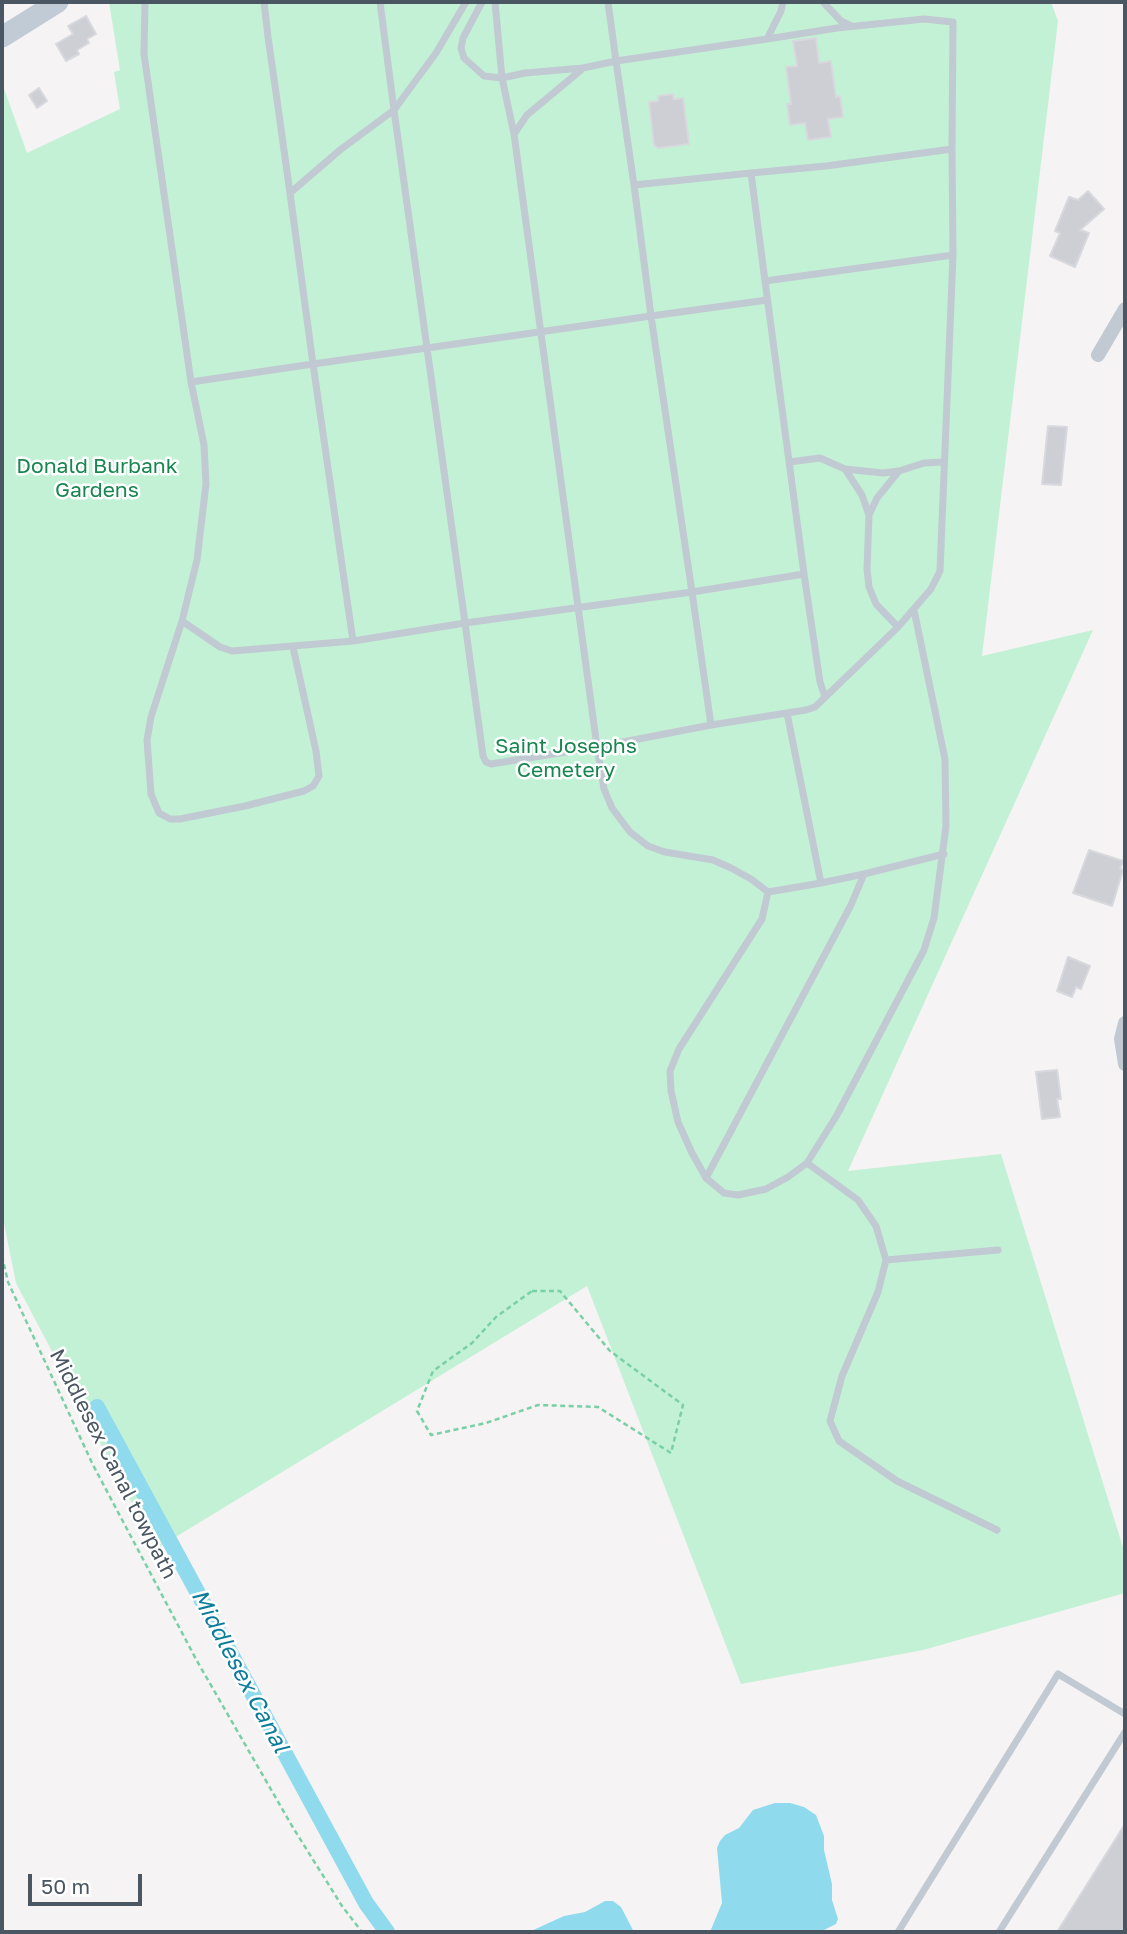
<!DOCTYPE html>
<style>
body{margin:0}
#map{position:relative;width:1127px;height:1934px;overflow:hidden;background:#f5f3f3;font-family:"Golos Text",sans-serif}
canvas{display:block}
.frame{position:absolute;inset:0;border:4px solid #4a5661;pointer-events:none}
.scale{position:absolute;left:28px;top:1874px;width:114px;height:32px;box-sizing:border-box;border:4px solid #4a5661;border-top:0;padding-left:9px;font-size:21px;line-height:24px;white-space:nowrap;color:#4a5661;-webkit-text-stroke:5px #fff;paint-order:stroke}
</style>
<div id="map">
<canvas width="1127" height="1934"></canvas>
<div class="frame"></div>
<div class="scale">50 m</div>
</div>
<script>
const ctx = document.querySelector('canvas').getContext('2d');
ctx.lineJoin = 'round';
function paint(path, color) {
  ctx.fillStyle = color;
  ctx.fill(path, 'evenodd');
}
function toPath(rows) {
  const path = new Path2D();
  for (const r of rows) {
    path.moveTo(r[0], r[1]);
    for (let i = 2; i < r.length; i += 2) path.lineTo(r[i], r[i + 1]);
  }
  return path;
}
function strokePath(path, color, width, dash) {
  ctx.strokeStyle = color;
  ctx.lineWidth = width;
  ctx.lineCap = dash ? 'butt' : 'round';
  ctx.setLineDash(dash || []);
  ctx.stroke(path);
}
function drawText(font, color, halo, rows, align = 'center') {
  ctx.font = font + ' "Golos Text",sans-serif';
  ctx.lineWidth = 5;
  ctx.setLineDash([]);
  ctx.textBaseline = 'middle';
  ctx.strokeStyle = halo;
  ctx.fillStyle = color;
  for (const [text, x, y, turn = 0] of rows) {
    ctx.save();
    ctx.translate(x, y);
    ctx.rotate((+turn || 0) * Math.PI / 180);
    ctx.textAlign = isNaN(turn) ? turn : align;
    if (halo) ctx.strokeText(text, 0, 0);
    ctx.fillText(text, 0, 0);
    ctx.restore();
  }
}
paint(toPath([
 [109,2,1051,2,1058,21,982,656,1093,630,848,1171,1001,1154,1125,1554,1125,1593,923,1650,741,1684,587,1286,156,1549,16,1283,2,1213,2,83,27,153,120,109,114,72,120,70]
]), '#c3f1d5');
paint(toPath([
 [775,1803,790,1803,804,1807,816,1815,824,1836,824,1850,832,1884,832,1900,838,1919,836,1924,820,1932,710,1932,722,1903,717,1848,720,1841,725,1835,739,1828,753,1810],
 [605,1901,613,1901,621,1907,634,1932,529,1932,564,1916,585,1912]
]), '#90daee');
strokePath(toPath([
 [97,1407,366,1903,387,1932]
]), '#90daee', 16);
const building = toPath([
 [86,16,96,34,87,39,89,43,77,50,79,54,66,61,56,44,73,34,68,26,86,16],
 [816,38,819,63,831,61,836,97,840,96,843,117,828,119,831,137,808,140,805,123,790,125,787,104,791,104,786,67,797,66,793,41,816,38],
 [39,88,47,101,37,108,29,95,39,88],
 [673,94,674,99,683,98,689,144,658,148,654,145,649,102,658,101,658,96,673,94],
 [1088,191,1104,209,1080,230,1089,233,1075,267,1050,256,1060,233,1055,231,1069,197,1078,200,1088,191],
 [1048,426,1067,427,1061,485,1042,484,1048,426],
 [1089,850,1123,861,1120,869,1123,870,1112,906,1073,893,1089,850],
 [1068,957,1090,966,1081,989,1076,987,1072,997,1057,991,1068,957],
 [1057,1070,1061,1099,1057,1099,1060,1117,1042,1119,1036,1072,1057,1070],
 [1125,1824,1125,1932,1057,1932,1125,1824]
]);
paint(building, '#cdcfd5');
strokePath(building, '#d7d9de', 2);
strokePath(toPath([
 [2,1256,8,1282,93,1465,197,1661,292,1826,342,1906,362,1932],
 [532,1291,560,1291,610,1351,683,1405,671,1453,598,1407,538,1405,486,1423,431,1435,417,1411,433,1371,472,1343,496,1317,532,1291]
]), '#7ad0a6', 2.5, [5, 3.5]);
strokePath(toPath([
 [145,2,144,54,191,382,313,364,353,641,465,623,483,756,486,762,491,764,597,747,514,134,502,78,525,73,583,68,616,61,608,2],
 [264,2,268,37,278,107,290,193,313,364,427,348,394,110,340,150,290,193],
 [380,2,394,110,436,53,466,2],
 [482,2,463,38,461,48,464,58,484,76,502,78,495,2],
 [783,2,781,11,767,39,837,28,924,19,953,22,952,149,826,166,751,173,765,281,953,255,940,571,931,589,898,627,876,604,869,587,867,569,869,515,877,498,899,471,924,463,943,462],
 [823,2,841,21,851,26],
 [514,134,527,115,581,70],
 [952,149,953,255],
 [751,173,634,185,651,316,767,300],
 [634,185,616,61,767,39],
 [765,281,804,574,692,592,465,623,427,348,651,316,692,592,711,725,806,710,815,707,898,627],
 [789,462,820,458,845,469],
 [869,515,862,495,845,469,883,473,899,471],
 [804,574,820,682,825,697],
 [182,621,197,560,206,484,204,445,191,382],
 [293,647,316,751,319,776,313,786,304,791,245,806,180,819,170,819,159,813,151,794,147,740,151,717,182,621,220,647,232,651,353,641],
 [787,713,821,883,864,874],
 [711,725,597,747,604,789,612,808,630,832,648,846,665,852,713,860,731,868,751,879,768,892,762,919,679,1049,670,1071,671,1091,678,1122,692,1153,706,1178,724,1193,738,1195,766,1189,788,1177,807,1163,837,1115,924,950,934,918,946,826,945,759,914,610],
 [768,892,821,883],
 [807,1163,858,1200,876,1226,886,1260,878,1292,842,1376,830,1421,839,1441,897,1481,997,1530],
 [706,1178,851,905,864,874,944,854],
 [886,1260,998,1250],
 [898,1932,1058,1674,1125,1714],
 [999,1932,1125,1732]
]), '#c1cad2', 7);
strokePath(toPath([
 [1098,355,1125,309],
 [1125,1023,1121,1039,1125,1064]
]), '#c1cad2', 14);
strokePath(toPath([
 [2,37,58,2]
]), '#c1cbd6', 21);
drawText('21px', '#17864f', '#fff', [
 ["Donald Burbank",97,466],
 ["Gardens",97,490],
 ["Saint Josephs",566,746],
 ["Cemetery",566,770]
]);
drawText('21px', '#4a5661', '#fff', [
 ["Middlesex Canal towpath",113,1464,63]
]);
drawText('italic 23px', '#0c7c9b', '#fff', [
 ["Middlesex Canal",240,1671,62]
]);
</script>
